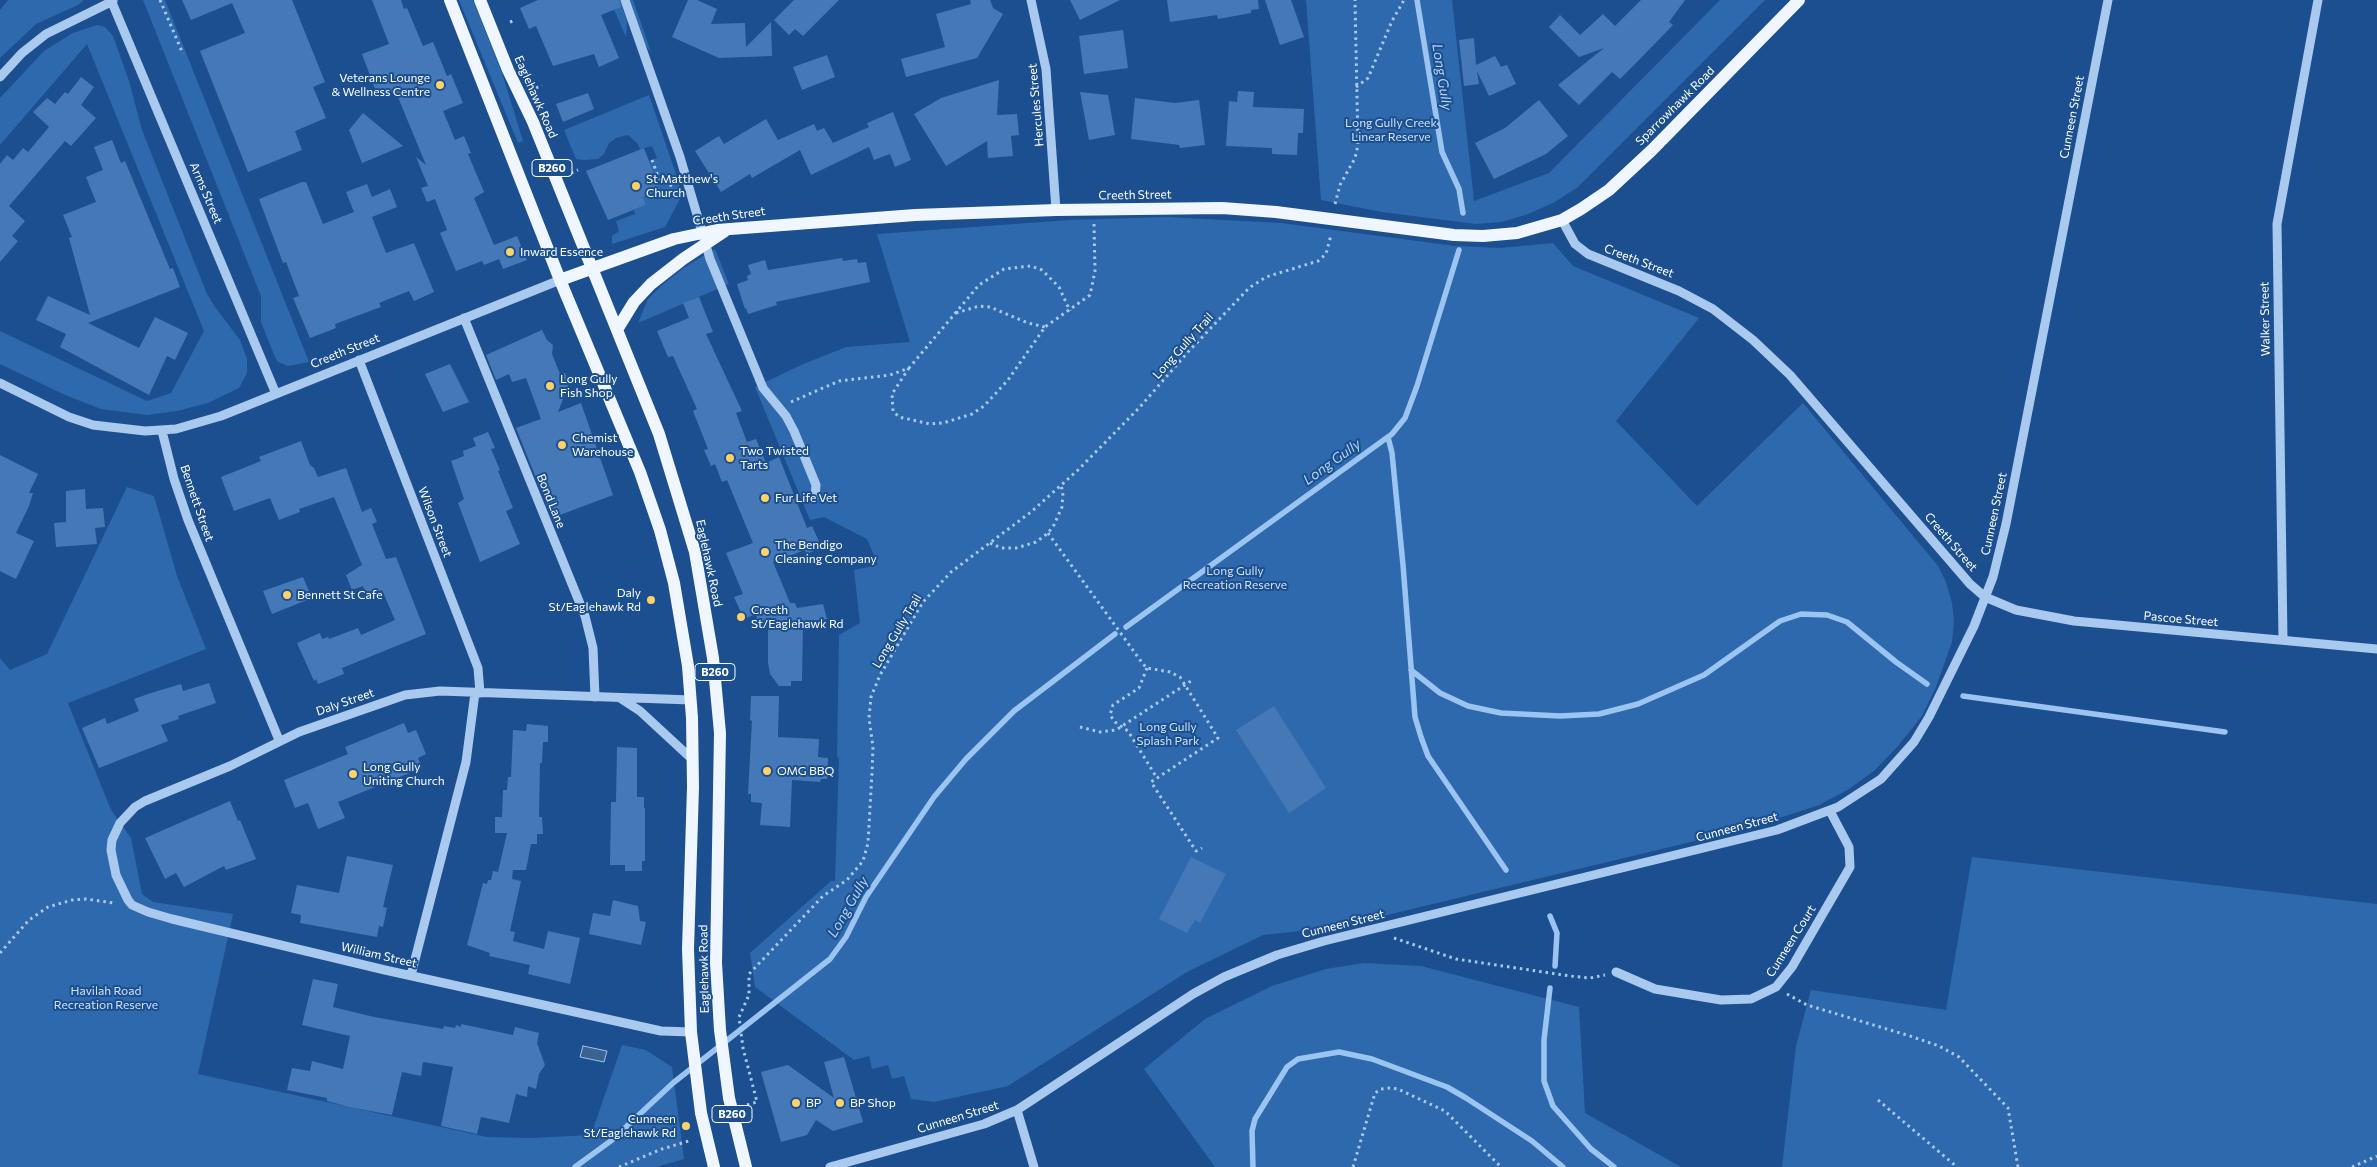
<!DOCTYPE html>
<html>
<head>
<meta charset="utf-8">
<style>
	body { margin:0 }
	canvas { display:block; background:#1b4f8f }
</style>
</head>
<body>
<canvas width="2377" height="1167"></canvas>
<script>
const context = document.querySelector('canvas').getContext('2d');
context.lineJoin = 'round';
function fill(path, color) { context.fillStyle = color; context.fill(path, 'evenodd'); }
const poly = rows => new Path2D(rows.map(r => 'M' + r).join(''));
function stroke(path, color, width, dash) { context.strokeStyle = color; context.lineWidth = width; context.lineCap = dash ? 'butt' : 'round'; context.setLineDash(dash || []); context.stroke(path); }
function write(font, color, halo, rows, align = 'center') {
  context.font = font + ' Commissioner,sans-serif'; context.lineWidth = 4; context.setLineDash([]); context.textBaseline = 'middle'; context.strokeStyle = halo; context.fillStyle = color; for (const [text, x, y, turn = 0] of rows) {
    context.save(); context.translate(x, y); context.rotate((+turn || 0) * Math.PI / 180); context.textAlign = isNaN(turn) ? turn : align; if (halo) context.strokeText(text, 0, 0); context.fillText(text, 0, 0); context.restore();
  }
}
fill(poly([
	[8,0,84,0,78,5,36,24,0,58,0,10],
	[143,0,165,0,309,362,288,366,278,362,275,357,261,322,261,296],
	[459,0,473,0,502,73,523,141,518,143],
	[610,0,620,0,627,21,626,37],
	[630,0,633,0,651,52,645,45],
	[1306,0,1452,0,1474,201,1549,173,1720,0,1765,0,1578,187,1553,203,1528,214,1502,222,1476,224,1382,212,1321,200],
	[97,25,105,27,113,36,129,81,142,130,207,294,215,307,240,340,247,359,247,373,239,388,208,403,177,411,147,415,101,409,65,395,0,364,0,331,147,401,171,393,204,331,87,44,0,145,0,98,44,51,73,33],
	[649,95,679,183,681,197,665,227,612,244,612,236,619,231,616,221,635,214,634,210,646,205,643,197,660,191,649,161,657,158,652,146,640,149,638,144,628,135,616,138,609,143,604,154,598,159,583,160,576,159,564,130],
	[1166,217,1281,223,1455,246,1501,248,1553,243,1573,266,1699,318,1616,421,1697,506,1803,403,1938,566,1946,582,1952,603,1954,621,1952,642,1936,687,1922,716,1898,746,1875,770,1849,789,1819,805,1749,828,1337,927,1263,935,1187,972,1008,1086,934,1102,911,1099,904,1076,892,1079,888,1065,872,1069,869,1056,854,1060,755,987,750,953,831,881,835,881,839,758,837,757,839,635,860,623,854,570,878,565,867,539,824,517,810,520,755,387,801,365,846,347,910,342,877,234,1070,220],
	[715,249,729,284,638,323,648,299,661,286,685,267],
	[127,487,154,496,177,576,206,649,68,703,111,810,131,838,142,894,153,902,233,914,198,1074,487,1137,532,1138,591,1135,622,1045,646,1050,672,1067,684,1159,656,1167,0,1167,0,658,10,670,47,654],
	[1972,857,2377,904,2377,1167,1782,1167,1796,1046,1811,990,1946,1010],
	[1364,963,1421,966,1579,1007,1585,1113,1681,1167,1215,1167,1144,1069,1205,1019,1272,986,1326,969]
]), '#2e69ad');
const water = poly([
	[583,1046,607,1051,604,1062,580,1057,583,1046]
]);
fill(water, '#3c6290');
stroke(water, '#9cc4f0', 1);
stroke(poly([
	[1417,0,1442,152,1459,189,1463,213],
	[1388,437,1392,453,1403,565,1415,717,1421,737,1428,756,1506,870],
	[1126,627,1392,434,1405,418,1417,386,1459,250],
	[1411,670,1440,693,1468,706,1501,713,1560,716,1599,714,1638,704,1704,675,1780,621,1801,614,1827,615,1847,622,1896,662,1927,684],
	[1963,696,2225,732],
	[1550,916,1557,933,1555,966],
	[1550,988,1544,1040,1544,1081,1553,1106,1591,1149,1614,1167],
	[575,1167,612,1140,673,1083,830,959,846,937,866,897,934,797,966,759,1014,711,1115,634],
	[1253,1167,1252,1131,1255,1119,1287,1067,1298,1059,1339,1052,1372,1059,1447,1087,1466,1098,1532,1141,1563,1167]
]), '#9cc4f0', 5.5);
fill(poly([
	[182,0,292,0,325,82,313,87,326,118,295,131,302,150,248,172,200,51,245,33,232,3,191,20],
	[372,0,401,0,404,9,407,8,423,46,433,42,447,76,451,74,463,103,443,111,455,140,464,136,471,153,468,154,484,192,474,198,494,245,517,236,527,260,503,269,499,259,484,265,482,261,456,271,440,233,447,230,435,199,427,202,421,188,428,186,416,157,426,165,395,90,378,97,362,54,389,44],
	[538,0,619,0,621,7,601,15,619,58,599,67,594,54,553,66,536,26,529,29,520,8],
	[688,0,697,0,717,9,711,24,745,23,746,47,771,22,772,56,719,58,672,37],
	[794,0,839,0,803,36,795,29,789,35,774,20],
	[970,0,990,0,993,8,1003,14,977,58,906,77,901,59,945,47,936,14,971,4],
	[1070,0,1120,0,1080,20],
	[1167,0,1258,0,1259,9,1251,10,1251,13,1218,19,1217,15,1170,22],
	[1265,0,1291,0,1304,37,1280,45],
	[1641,0,1685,0,1669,22,1673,25,1638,61,1620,79,1612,72,1579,105,1558,85,1604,48,1579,57,1549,27,1560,15,1580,35,1603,14,1615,26],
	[1123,30,1128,68,1084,74,1079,36],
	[1474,38,1476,65,1495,56,1501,67,1507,65,1516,84,1489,96,1477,71,1479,84,1464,86,1459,40],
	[827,55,835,77,802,90,793,67],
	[81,77,94,87,81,105,96,118,71,146,65,141,9,206,25,221,12,236,18,241,0,262,0,164,7,155,13,160,23,148,28,152,49,127,33,112,47,98,55,104,65,92,68,94],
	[999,80,997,115,1017,114,1019,135,1011,136,1013,156,988,158,987,141,946,166,914,114,941,98],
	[1238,91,1254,92,1253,107,1304,109,1303,133,1298,133,1297,155,1272,154,1272,148,1226,146,1229,101,1237,102],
	[1080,92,1108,95,1115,135,1089,140],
	[588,93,594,109,563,122,556,104],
	[1135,98,1175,103,1199,100,1205,145,1180,148,1179,145,1131,139],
	[1539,100,1568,136,1546,154,1494,179,1475,143,1505,128],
	[893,112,911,160,895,167,890,154,874,160,869,147,811,175,800,150,752,178,750,174,721,192,695,151,719,136,724,144,766,119,778,140,814,124,817,131,824,128,833,143,869,127,867,123],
	[363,113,403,146,362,163,349,130],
	[112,140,121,163,125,161,170,269,173,268,180,287,88,323,139,348,155,317,188,333,175,360,167,356,149,395,60,347,66,334,36,320,48,296,90,315,69,238,72,237,63,215,96,202,86,177,103,170,94,147],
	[644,148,660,191,643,197,646,205,608,220,586,171],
	[302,182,306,182,323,224,354,212,346,192,367,184,372,197,390,189,397,207,372,217,386,253,414,243,434,292,414,301,409,291,379,303,381,307,335,324,336,328,310,338,293,298,299,296,286,262,283,263,259,199],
	[842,258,843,261,857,259,858,263,866,262,870,282,776,302,777,305,748,314,746,308,745,309,737,284,748,280,747,276,751,274,748,265,765,260,768,270],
	[699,297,713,332,706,334,742,411,736,413,747,442,756,439,766,463,779,457,807,528,812,526,822,548,806,554,805,550,773,562,790,603,795,603,797,608,823,604,827,619,803,622,802,681,791,681,791,686,779,686,770,674,768,663,768,626,759,628,756,614,744,619,734,597,743,594,726,553,753,543,727,480,722,482,715,464,711,466,704,450,708,449,693,411,697,409,673,356,668,357,657,331,689,318,683,303],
	[542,330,547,340,553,345,552,354,560,374,565,373,569,384,558,412,581,403,613,495,552,518,516,428,541,419,526,378,512,382,509,374,496,380,486,355],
	[450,364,469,402,443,412,425,374],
	[488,432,495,448,491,449,500,470,498,471,513,508,506,511,520,544,480,562,458,503,464,499,451,461,464,456,463,451,476,446,473,438],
	[301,441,310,465,314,468,318,477,346,468,362,512,371,508,377,522,372,524,386,559,396,557,426,634,342,668,344,674,318,684,316,679,314,681,297,643,320,633,322,639,328,637,329,639,358,628,361,635,395,620,382,590,367,596,363,586,352,590,346,575,362,565,334,497,299,509,300,512,279,520,270,498,234,511,221,477,261,461,259,457],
	[0,455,38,474,29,493,33,493,29,506,16,533,34,541,16,579,0,571],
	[85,489,86,509,103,508,105,527,95,528,97,544,56,547,54,523,66,522,66,491],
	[303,577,312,598,272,614,263,591],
	[209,683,216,703,178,716,179,719,161,725,168,741,99,768,82,728,105,718,107,724,139,711,134,699,148,694,181,684,183,691],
	[751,696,779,696,778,737,819,739,818,757,828,758,827,779,821,779,820,782,792,780,790,827,760,825,762,803,751,802,751,794,748,794,752,721,750,720],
	[1274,706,1326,788,1289,813,1236,730],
	[404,723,408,733,416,730,426,754,418,758,422,768,338,802,345,818,318,829,308,803,295,808,284,780,348,754,345,747],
	[527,724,548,726,548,742,543,742,542,763,540,763,539,817,542,817,543,834,537,834,537,844,531,844,526,870,513,870,512,879,521,881,510,931,515,932,513,941,544,949,548,931,580,938,570,984,528,974,530,965,489,956,490,953,467,945,483,883,487,884,488,880,491,880,493,871,498,872,507,833,495,833,495,817,502,817,503,790,507,790,508,777,511,777,513,730,526,731],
	[617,747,637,748,637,797,644,797,644,808,645,808,645,861,642,861,642,871,625,871,625,865,610,865,611,802,616,802],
	[230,801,238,821,240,820,256,859,226,870,224,866,184,887,176,873,165,879,145,838],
	[347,856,393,865,383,907,387,908,383,927,379,926,377,937,300,923,301,915,291,913,297,885,339,893],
	[1191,857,1226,874,1200,923,1195,920,1187,933,1159,919],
	[613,900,638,906,640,921,646,922,641,945,589,934,593,913,610,916],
	[313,979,338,984,333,1007,374,1017,443,1029,444,1026,455,1028,456,1025,461,1027,461,1024,513,1035,515,1027,539,1033,537,1043,545,1065,539,1074,536,1089,528,1086,527,1097,516,1094,509,1123,481,1117,477,1134,441,1126,453,1067,423,1062,421,1076,402,1072,392,1115,349,1107,327,1101,327,1098,287,1090,292,1068,310,1071,312,1061,343,1069,350,1036,302,1025],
	[844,1057,863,1122,833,1131,816,1120,807,1135,781,1142,761,1072,788,1065,834,1098,824,1062]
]), '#4478b7');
stroke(poly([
	[160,0,183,54],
	[510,22,516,20],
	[1356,87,1368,78,1392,21,1404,0],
	[536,88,542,85],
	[652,160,659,179,674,187],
	[571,173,578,170],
	[1335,204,1340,185,1355,158,1358,145,1355,0],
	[956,313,979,306,990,307,1028,323,1045,327],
	[909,368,892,394,893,411,899,417,930,424,943,423,972,414,984,406,1008,380,1045,327,1090,295,1095,271,1094,224],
	[791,402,839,381,890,375,909,368,979,285,1004,269,1031,266,1042,270,1059,287,1070,311],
	[1048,533,1143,664,1147,668,1170,672,1180,677,1218,738,1151,782,1196,851,1202,848],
	[990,543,1001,548,1016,548,1036,542,1048,533,1054,525,1062,507,1063,492,1061,486],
	[1147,668,1139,688,1113,705,1110,715,1115,722,1128,731,1157,778],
	[1080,727,1100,732,1116,730,1191,681],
	[1394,938,1456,959,1570,976,1590,978,1605,975],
	[0,953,29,920,48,907,72,900,86,899,114,903],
	[1787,994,1807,1005,1910,1036,1939,1046,1959,1057,2008,1108,2018,1167],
	[1878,1100,1957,1167],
	[747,1105,757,1102,743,1048,739,1017,749,995,749,974,823,896,847,880,863,861,868,843,872,773,873,747,869,718,871,697,880,675,923,602,951,572,1031,512,1078,470,1139,408,1188,352,1249,288,1266,277,1318,261,1326,254,1331,235],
	[619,1167,662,1149,692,1140],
	[1353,1167,1375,1093,1381,1089,1390,1088,1398,1089,1445,1111,1501,1167],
	[2352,1167,2377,1156]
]), '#a9c9ee', 3, [2.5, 4]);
stroke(poly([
	[111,0,276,394],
	[625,0,680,157,710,259,763,388,786,416,794,431,816,485,815,496],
	[1031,0,1046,69,1056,210],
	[0,77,22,53,46,34,113,1],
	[1562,220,1575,244,1588,254,1679,291,1713,309,1753,340,1790,375,1970,584,1985,597,2016,610,2074,621,2377,649],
	[464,318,585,616,593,648,595,697],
	[359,360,478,668,480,693],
	[0,383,69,417,93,425,145,431,176,429,221,416,560,280],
	[162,431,174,479,188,520,279,740],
	[2283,640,2277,224,2318,0],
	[620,698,640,711,693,760],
	[1616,972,1655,989,1721,1000,1751,999,1776,987,1792,967,1850,867,1849,847,1830,811],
	[411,975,466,762,475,693],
	[691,1032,661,1031,385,970,172,919,148,912,132,905,128,900,116,875,111,850,112,840,120,823,135,807,145,801,230,766,299,732,405,695,440,691,691,700],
	[1017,1110,1034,1167],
	[830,1167,984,1124,1017,1110,1193,994,1224,977,1277,955,1324,941,1777,830,1838,807,1881,779,1914,742,1929,717,1974,626,1993,577,2006,524,2108,0]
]), '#a9c9ee', 9);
stroke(poly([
	[450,0,560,280,640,472,660,530,674,583,688,666,692,718,693,787,688,949,691,1032,701,1113,714,1167],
	[480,0,508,70,533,122,659,434,695,552,713,658,720,733,716,963,720,1030,729,1098,746,1167],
	[560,280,674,239,717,230,915,215,1056,210,1222,208,1276,212,1454,235,1483,236,1517,233,1562,220,1581,209,1609,190,1652,150,1799,0],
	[618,328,634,302,651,284,683,259,725,231]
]), '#f0f6ff', 12);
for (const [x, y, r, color] of [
	[440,85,5,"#ffd166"],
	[636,186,5,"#ffd166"],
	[510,252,5,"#ffd166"],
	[550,386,5,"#ffd166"],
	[562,445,5,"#ffd166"],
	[730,458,5,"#ffd166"],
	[765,498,5,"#ffd166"],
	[765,552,5,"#ffd166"],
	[287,595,5,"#ffd166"],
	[651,600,5,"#ffd166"],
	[741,617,5,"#ffd166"],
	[767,771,5,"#ffd166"],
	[353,774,5,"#ffd166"],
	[796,1103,5,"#ffd166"],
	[840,1103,5,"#ffd166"],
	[686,1126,5,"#ffd166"]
]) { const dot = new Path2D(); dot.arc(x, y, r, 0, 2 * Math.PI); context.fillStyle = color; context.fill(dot); stroke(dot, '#1b4f8f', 2); }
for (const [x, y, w] of [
	[552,168,40],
	[715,672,40],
	[732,1114,40]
]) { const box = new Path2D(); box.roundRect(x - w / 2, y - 8.5, w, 17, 4); context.fillStyle = '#1b4f8f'; context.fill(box); stroke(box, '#fff', 1); }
write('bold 11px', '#fff', null, [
	["B260",552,168],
	["B260",715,672],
	["B260",732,1114]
]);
write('12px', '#fff', '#1b4f8f', [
	["Veterans Lounge",430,78,"right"],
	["& Wellness Centre",430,92,"right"],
	["St Matthew's",646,179],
	["Church",646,193],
	["Inward Essence",520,252],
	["Long Gully",560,379],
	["Fish Shop",560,393],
	["Chemist",572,438],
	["Warehouse",572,452],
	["Two Twisted",740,451],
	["Tarts",740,465],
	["Fur Life Vet",775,498],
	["The Bendigo",775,545],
	["Cleaning Company",775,559],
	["Daly",641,593,"right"],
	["St/Eaglehawk Rd",641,607,"right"],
	["Bennett St Cafe",297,595],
	["Creeth",751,610],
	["St/Eaglehawk Rd",751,624],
	["Long Gully",363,767],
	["Uniting Church",363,781],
	["OMG BBQ",777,771],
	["BP",806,1103],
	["BP Shop",850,1103],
	["Cunneen",676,1119,"right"],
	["St/Eaglehawk Rd",676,1133,"right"]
], 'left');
write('12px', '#fff', '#1b4f8f', [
	["Eaglehawk Road",536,97,66],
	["Hercules Street",1036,105,-95],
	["Sparrowhawk Road",1675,106,-45],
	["Cunneen Street",2072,117,-79],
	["Arms Street",206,193,67],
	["Creeth Street",1135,195,-1],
	["Creeth Street",729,216,-8],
	["Creeth Street",1639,261,21],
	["Walker Street",2265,319,-91],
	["Long Gully Trail",1183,346,-48],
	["Creeth Street",345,351,-22],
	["Bond Lane",551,501,68],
	["Bennett Street",197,503,71],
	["Cunneen Street",1994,514,-78],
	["Wilson Street",435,522,69],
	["Creeth Street",1951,542,49],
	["Eaglehawk Road",709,563,78],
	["Pascoe Street",2181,619,5],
	["Long Gully Trail",897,631,-59],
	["Daly Street",345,702,-19],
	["Cunneen Street",1737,827,-15],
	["Cunneen Street",1343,924,-14],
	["Cunneen Court",1791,941,-58],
	["William Street",379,955,13],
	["Eaglehawk Road",704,969,-91],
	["Cunneen Street",958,1117,-17]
]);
write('12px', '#cfe3fa', '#1b4f8f', [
	["Long Gully Creek",1391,123],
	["Linear Reserve",1391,137],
	["Long Gully",1235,571],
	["Recreation Reserve",1235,585],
	["Long Gully",1168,727],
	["Splash Park",1168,741],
	["Havilah Road",106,991],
	["Recreation Reserve",106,1005]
]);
write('italic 14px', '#b5d3f5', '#1b4f8f', [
	["Long Gully",1442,77,81],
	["Long Gully",1332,462,-36],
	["Long Gully",848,907,-60]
]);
</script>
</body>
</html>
